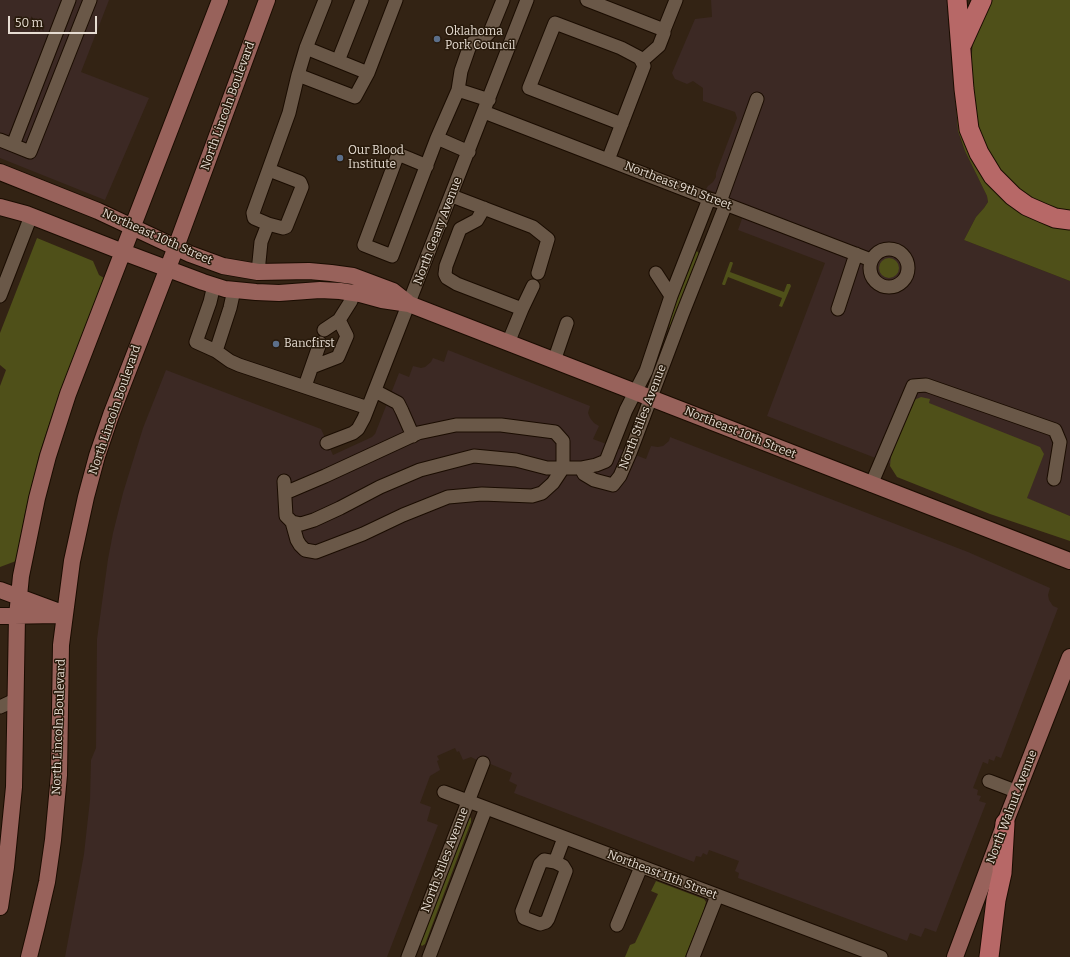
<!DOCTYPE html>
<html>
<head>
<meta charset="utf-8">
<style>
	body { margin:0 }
	#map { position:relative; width:1070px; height:957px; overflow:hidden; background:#332314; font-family:Bitter,serif }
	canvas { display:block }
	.scale { position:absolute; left:8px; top:16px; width:89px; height:18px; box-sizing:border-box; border:2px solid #e6dcd2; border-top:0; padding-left:5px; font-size:12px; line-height:14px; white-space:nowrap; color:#e6dcd2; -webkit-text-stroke:3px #281a0b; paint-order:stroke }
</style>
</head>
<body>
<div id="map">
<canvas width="1070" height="957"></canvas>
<div class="scale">50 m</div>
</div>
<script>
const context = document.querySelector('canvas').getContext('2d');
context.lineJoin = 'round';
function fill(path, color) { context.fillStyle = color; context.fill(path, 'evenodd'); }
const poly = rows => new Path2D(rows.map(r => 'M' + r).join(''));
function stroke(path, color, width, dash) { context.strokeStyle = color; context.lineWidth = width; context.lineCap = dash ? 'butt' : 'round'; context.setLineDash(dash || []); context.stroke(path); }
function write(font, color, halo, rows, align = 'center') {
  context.font = font + ' Bitter,serif'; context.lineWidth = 3; context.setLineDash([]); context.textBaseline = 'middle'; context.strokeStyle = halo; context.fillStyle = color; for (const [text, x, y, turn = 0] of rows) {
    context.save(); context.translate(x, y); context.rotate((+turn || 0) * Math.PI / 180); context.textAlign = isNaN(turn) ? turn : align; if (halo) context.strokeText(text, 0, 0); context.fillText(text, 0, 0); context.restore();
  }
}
fill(poly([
	[0,0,109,0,81,72,149,98,105,200,0,158],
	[711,0,947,0,951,57,960,139,965,151,987,196,988,202,984,208,976,217,964,240,1070,281,1070,516,899,447,891,464,767,416,825,263,738,230,744,213,738,209,737,201,706,189,708,186,713,182,716,177,716,173,737,118,735,112,703,101,703,88,693,81,687,84,675,79,672,73,695,19,712,17],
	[448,350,590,406,588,413,590,418,594,423,599,426,593,439,646,459,651,446,658,447,663,446,669,441,670,437,968,552,1050,588,1048,595,1049,600,1053,606,1058,608,1001,758,996,756,994,761,989,759,988,764,983,762,973,788,978,790,977,795,981,796,979,801,986,803,936,932,925,928,921,937,910,933,907,941,738,878,739,873,735,871,739,861,709,850,707,855,703,853,701,857,696,856,694,862,514,793,517,785,509,781,512,773,488,763,483,763,471,757,463,760,459,751,457,752,455,748,437,756,439,760,437,761,440,770,430,776,420,803,431,807,427,821,438,825,387,957,65,957,84,854,90,800,91,760,96,748,97,639,108,559,113,533,123,493,143,428,166,370,321,429,333,455,372,437,375,434,399,373,409,377,413,366,421,368,425,367,431,362,433,358,444,362]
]), '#3c2924');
fill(poly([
	[947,0,951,0,971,154,1070,227,1070,281,964,240,976,217,984,208,988,202,987,196,965,151,958,131],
	[988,0,1070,0,1070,213,1039,204,1003,177,978,131,971,65,972,52,973,40],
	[37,238,93,261,99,275,104,278,58,397,39,455,25,513,16,561,0,567,0,386,6,370,0,365,0,333],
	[696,251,698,252,699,254,668,333,675,299,694,252],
	'879 268a10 10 0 1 1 20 0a10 10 0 1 1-20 0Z',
	[730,262,732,262,733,263,730,272,784,292,787,284,790,284,791,286,782,307,779,306,782,298,728,277,725,285,723,285,722,284],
	[921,397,930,399,929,403,1040,447,1044,454,1027,498,1070,516,1070,541,990,514,897,477,890,466,891,456,912,403,914,400],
	[469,817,471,818,471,822,425,944,422,946,420,944,468,818],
	[656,881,704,899,706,902,703,913,685,957,625,957,630,945,635,943,658,894,651,891]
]), '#4f5019');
const minor = poly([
	[587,0,664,30,664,33,659,46,642,61],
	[664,30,676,0],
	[306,48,325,0],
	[338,61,362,0],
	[298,75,355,97,368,73],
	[458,90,461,71,469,48,473,42,487,35,490,32,503,0],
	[484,112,709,199,720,202,871,260],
	[0,140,30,152,90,0],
	[13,145,69,0],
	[469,152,437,138,458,90,489,100],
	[608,160,644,66,640,58,621,48,555,23,529,88,622,124],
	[427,166,398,154,364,245,392,256,437,138],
	[452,196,533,227,548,239,538,273],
	[720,202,757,99],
	[484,208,477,220,460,229,446,266,445,274,447,278,457,284,522,309],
	[268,224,283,228,286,227,302,187,300,182,269,170],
	'870 268a19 19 0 1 1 38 0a19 19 0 1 1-38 0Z',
	[258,272,261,242,268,224,254,218,253,213,289,113,298,75,306,48,368,73,396,0],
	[656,273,671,296],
	[214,285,210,302,196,342,216,351,230,361,239,365,368,408],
	[0,296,31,216],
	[838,309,856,254],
	[324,330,339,320,351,301,352,293],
	[508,343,522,309,533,286],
	[216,351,230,308,234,290],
	[554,361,567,323],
	[312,367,338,357,347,336,339,320],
	[305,386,320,343],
	[375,391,398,403,402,411,413,436],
	[327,443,353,433,358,429,364,418,527,0],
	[581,468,584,474,594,480,613,485,620,476,630,453,682,315,726,204],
	[284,481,286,516,292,522,301,524,314,520,340,508,380,487,420,470,474,456,516,460,547,468,581,468,596,465,606,461,626,410,646,371,671,296,709,199],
	[871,485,913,386,926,385,1055,430,1060,442,1054,479],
	[285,493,325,476,418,433,456,425,501,425,555,432,563,441,563,468,553,483,542,493,532,496,482,494,448,497,403,515,363,534,316,552,305,550,300,545,297,540,292,522],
	[0,707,15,700],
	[989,781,1018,792],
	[444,792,881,957],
	[555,862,544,860,540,864,522,911,524,918,540,924,546,922,548,919,566,871,563,866,555,862,564,838],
	[617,925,641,867],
	[408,957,483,763],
	[429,957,486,808],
	[693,957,717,896]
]);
const major = poly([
	[0,172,98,211,190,254,223,266,258,272,309,271,331,273,353,276,393,291,407,302],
	[0,207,26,214,123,252,203,282,225,289,256,292,279,293,320,290,340,291,360,294,382,300,409,304,1070,561],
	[0,590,65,614],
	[0,616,57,615],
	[0,907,6,867,14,787,17,616,21,576,37,498,48,456,68,394,220,0],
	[29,957,37,925,47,882,53,840,59,775,61,645,72,561,86,497,97,456,111,415,176,247,267,0],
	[955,957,1005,823,1070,657]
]);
const highway = poly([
	[957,0,964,89,969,129,979,153,993,176,1013,196,1027,206,1043,213,1055,218,1070,220],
	[962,44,982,0],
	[989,957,996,900,1002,873,1005,823]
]);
stroke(minor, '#1a0c01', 15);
stroke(major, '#1a0c01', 18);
stroke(highway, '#1a0c01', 21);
stroke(minor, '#6a5848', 13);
stroke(major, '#98625b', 16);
stroke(highway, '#b76867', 19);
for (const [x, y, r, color] of [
	[437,39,4,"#5c6f8a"],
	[340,158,4,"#5c6f8a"],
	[276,344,4,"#5c6f8a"]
]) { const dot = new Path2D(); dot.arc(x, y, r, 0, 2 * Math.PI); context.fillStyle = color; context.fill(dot); stroke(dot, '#281a0b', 1.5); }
write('12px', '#e6dcd2', '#281a0b', [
	["Oklahoma",445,32],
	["Pork Council",445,46],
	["Our Blood",348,151],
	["Institute",348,165],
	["Bancfirst",284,344]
], 'left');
write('12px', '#e6dcd2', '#281a0b', [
	["North Lincoln Boulevard",228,106,-70],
	["Northeast 9th Street",678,186,21],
	["North Geary Avenue",438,231,-69],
	["Northeast 10th Street",157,237,24],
	["North Lincoln Boulevard",115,410,-71],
	["North Stiles Avenue",643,417,-69],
	["Northeast 10th Street",740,433,22],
	["North Lincoln Boulevard",59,727,-88],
	["North Walnut Avenue",1012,807,-69],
	["North Stiles Avenue",445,860,-69],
	["Northeast 11th Street",662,875,21]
]);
</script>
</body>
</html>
